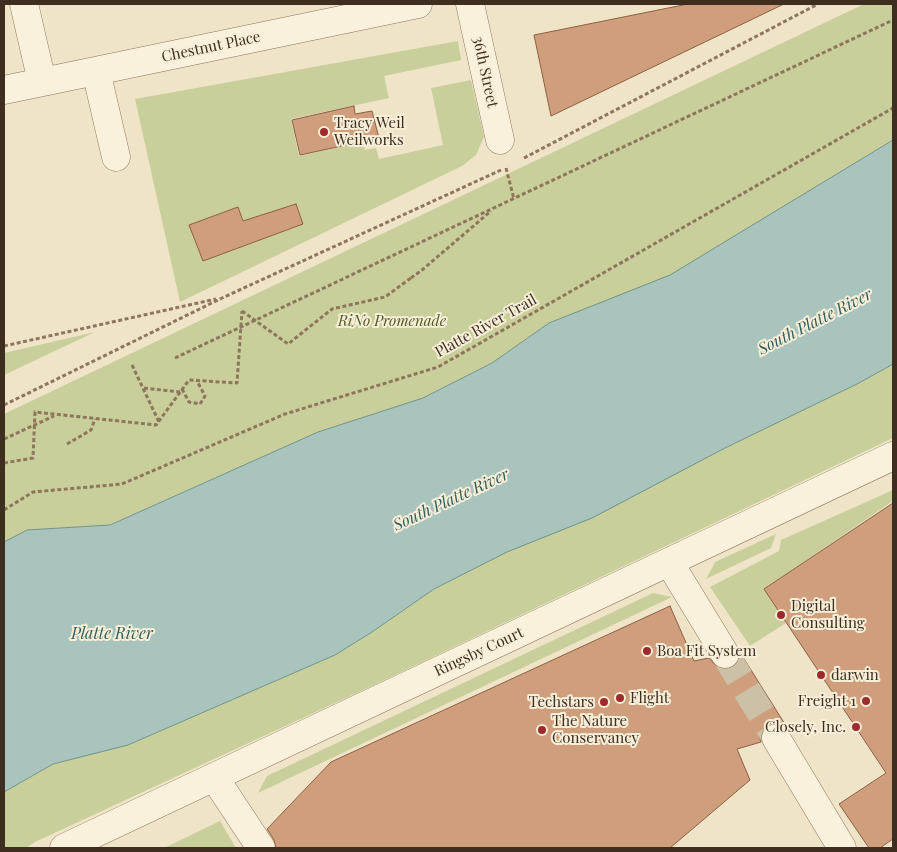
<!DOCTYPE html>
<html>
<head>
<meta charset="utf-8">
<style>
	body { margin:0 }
	#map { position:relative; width:897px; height:852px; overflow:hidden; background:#f0e4c8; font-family:"Playfair Display",serif }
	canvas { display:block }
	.frame { position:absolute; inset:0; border:5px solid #3d2e20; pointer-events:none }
</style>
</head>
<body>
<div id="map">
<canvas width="897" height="852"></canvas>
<div class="frame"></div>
</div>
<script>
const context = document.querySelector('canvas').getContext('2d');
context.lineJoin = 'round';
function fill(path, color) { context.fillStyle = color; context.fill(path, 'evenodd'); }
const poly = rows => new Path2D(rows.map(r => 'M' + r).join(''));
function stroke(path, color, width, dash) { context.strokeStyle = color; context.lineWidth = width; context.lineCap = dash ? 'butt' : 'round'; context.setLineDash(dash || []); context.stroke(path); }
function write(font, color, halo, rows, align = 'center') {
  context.font = font + ' "Playfair Display",serif'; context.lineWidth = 4; context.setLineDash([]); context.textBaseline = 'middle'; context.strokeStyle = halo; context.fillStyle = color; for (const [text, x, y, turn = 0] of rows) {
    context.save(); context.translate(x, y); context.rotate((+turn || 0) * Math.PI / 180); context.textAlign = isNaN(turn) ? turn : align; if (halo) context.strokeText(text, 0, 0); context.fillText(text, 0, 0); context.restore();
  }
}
fill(poly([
	[864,4,893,4,893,140,670,276,549,323,492,363,423,398,318,432,109,525,27,530,4,542,4,414],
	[458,41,461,60,384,76,389,98,291,119,299,156,363,142,365,150,376,148,379,159,443,145,431,88,471,80,484,137,476,155,462,166,180,302,135,99],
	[95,332,4,375,4,353],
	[893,364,893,438,376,684,35,842,26,848,4,848,4,792,53,764,128,745,335,655,372,632,434,589,507,552,859,383],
	[893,490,893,501,764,589,786,623,750,646,710,587,779,551,781,540],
	[776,534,771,548,706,579,715,562],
	[653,593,672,597,258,793,267,776],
	[220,821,236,848,164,848]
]), '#c9cf9b');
const water = poly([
	[893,140,893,364,859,383,725,448,592,518,507,552,434,589,372,632,335,655,128,745,53,764,4,792,4,542,27,530,110,525,318,432,423,398,492,363,549,323,670,275,893,140]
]);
fill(water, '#a9c4bc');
stroke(water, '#6f938a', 1);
const building = poly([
	[688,4,784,4,551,116,534,35,688,4],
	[354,106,355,114,372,111,379,138,300,155,292,120,354,106],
	[296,204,303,224,203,261,189,225,238,207,243,221,296,204],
	[893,503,893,839,880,848,869,848,839,804,886,773,764,589,893,503],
	[670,606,694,661,709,658,717,667,726,670,734,667,738,662,741,654,788,729,783,724,776,722,768,724,762,731,760,738,761,742,737,749,750,780,670,848,276,848,274,840,267,829,331,762,670,606]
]);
fill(building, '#cf9f7d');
stroke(building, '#8d5f41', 1);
stroke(poly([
	[725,654,776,738]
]), '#ccc0a6', 28, [28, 14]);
const minor = poly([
	[24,4,42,82],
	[470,4,500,140],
	[96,71,116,157],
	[4,90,418,4],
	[669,562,725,654],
	[776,738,842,848],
	[214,777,261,848],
	[64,848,893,456]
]);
stroke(minor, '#8d765c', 29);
stroke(poly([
	[524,158,818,4],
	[506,168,514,199],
	[411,278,422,270,491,211],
	[4,346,216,299],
	[175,358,893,20],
	[132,365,159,422],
	[144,388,180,392],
	[182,389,189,402,200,404,205,396,197,381],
	[4,405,222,298,501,170],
	[4,439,54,416],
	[67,444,91,430,95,419],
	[4,510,33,492,122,484,285,414,438,367,893,108]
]), '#8d765c', 3, [4, 2.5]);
stroke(minor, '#faf1dc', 28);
stroke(poly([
	[242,311,288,344,332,309,385,297,411,278],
	[4,463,33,458,35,412,156,425,189,380,237,383,242,311]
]), '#8d765c', 3, [4, 2.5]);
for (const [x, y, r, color] of [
	[324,132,5,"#9e2a2b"],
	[781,615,5,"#9e2a2b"],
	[647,651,5,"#9e2a2b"],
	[821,675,5,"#9e2a2b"],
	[620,698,5,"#9e2a2b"],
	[866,701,5,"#9e2a2b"],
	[604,702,5,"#9e2a2b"],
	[856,727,5,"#9e2a2b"],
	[542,730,5,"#9e2a2b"]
]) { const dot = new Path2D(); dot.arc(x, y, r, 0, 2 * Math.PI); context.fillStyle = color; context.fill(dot); stroke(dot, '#f7eed8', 2); }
write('15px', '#3d2e20', '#f7eed8', [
	["Chestnut Place",211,47,-12],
	["36th Street",485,72,78],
	["Platte River Trail",486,326,-29],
	["Ringsby Court",479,652,-25]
]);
write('15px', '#3d2e20', '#f7eed8', [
	["Tracy Weil",334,123],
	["Weilworks",334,140],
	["Digital",791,606],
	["Consulting",791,623],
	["Boa Fit System",657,651],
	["darwin",831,675],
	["Flight",630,698],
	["Freight 1",856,701,"right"],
	["Techstars",594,702,"right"],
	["The Nature",552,721],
	["Conservancy",552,738],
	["Closely, Inc.",846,727,"right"]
], 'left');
write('italic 15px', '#4d5a26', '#f7eed8', [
	["RiNo Promenade",392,321]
]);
write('italic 16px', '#2f5d5a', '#f7eed8', [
	["South Platte River",815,322,-27],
	["South Platte River",451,500,-25],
	["Platte River",112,634]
]);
</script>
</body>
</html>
